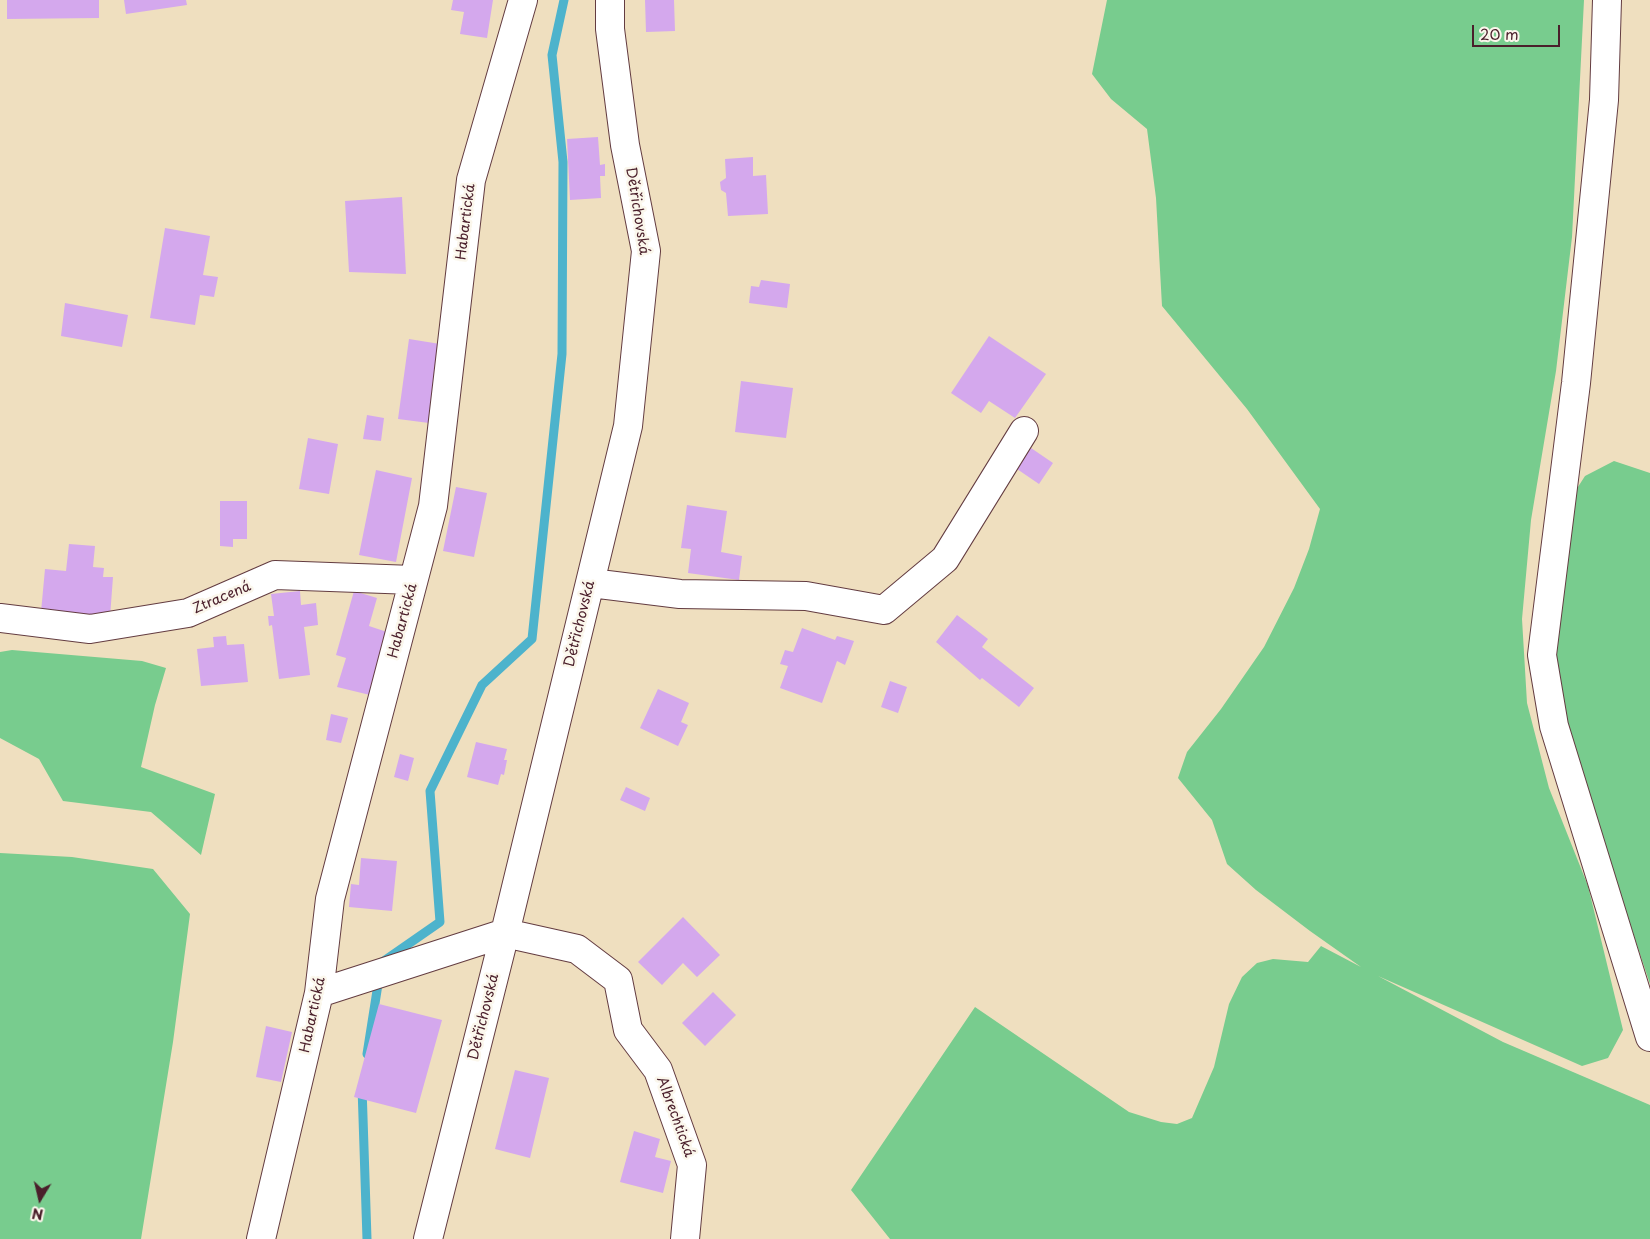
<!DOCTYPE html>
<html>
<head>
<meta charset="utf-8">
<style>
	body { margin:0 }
	#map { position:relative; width:1650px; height:1239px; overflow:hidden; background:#efdfbf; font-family:"Playpen Sans",sans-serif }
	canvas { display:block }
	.north { position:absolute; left:15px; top:1174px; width:50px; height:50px; -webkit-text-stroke:4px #fbf7ec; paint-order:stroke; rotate:189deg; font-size:14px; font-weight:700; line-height:20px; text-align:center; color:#4a1f2b }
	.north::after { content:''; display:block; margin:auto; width:18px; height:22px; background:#4a1f2b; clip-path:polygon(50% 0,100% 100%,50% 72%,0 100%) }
	.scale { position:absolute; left:1472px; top:25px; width:88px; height:22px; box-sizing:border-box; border:2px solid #4a1f2b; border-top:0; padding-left:6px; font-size:15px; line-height:18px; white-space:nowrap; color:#4a1f2b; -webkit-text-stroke:4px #fbf7ec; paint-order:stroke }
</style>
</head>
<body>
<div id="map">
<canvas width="1650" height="1239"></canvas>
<div class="north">N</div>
<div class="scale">20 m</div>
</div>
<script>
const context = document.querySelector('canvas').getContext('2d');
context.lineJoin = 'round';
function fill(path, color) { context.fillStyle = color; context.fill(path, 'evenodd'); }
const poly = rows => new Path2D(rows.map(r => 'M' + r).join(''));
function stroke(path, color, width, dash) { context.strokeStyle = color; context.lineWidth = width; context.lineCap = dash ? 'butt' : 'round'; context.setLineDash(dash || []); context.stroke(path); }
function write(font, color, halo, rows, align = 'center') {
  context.font = font + ' "Playpen Sans",sans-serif'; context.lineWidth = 5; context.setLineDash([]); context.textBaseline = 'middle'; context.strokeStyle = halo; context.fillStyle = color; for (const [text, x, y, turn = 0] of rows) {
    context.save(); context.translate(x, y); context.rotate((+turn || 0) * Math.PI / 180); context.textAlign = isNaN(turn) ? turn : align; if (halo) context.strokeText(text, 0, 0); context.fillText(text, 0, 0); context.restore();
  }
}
fill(poly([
	[1107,0,1584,0,1572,237,1556,371,1531,520,1522,619,1527,703,1549,788,1588,886,1623,1030,1608,1058,1582,1066,1378,976,1503,1042,1650,1105,1650,1239,890,1239,851,1190,975,1007,1129,1112,1161,1122,1177,1124,1192,1118,1214,1067,1229,1004,1242,977,1257,963,1273,959,1308,962,1321,946,1361,967,1310,931,1256,890,1227,864,1212,820,1178,778,1187,752,1221,709,1264,647,1294,588,1309,549,1320,509,1247,409,1162,306,1156,198,1147,129,1111,99,1092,74],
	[1614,461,1650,473,1650,984,1578,768,1552,665,1567,504,1585,476],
	[12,650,142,661,166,668,155,705,141,767,215,794,201,855,151,812,63,801,39,759,0,738,0,652],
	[0,853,72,857,153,869,190,914,173,1042,141,1239,0,1239]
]), '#78cc8e');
stroke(poly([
	[381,963,440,922,430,791,482,685,532,639,562,354,563,162,552,55,564,0],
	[367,1054,379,978],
	[362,1087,367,1239]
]), '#4db3cc', 9);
fill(poly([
	[7,0,99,0,99,18,7,19],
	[124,0,186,0,187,5,126,14],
	[453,0,493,0,487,38,460,34,464,12,451,10],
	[645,0,674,0,675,31,646,32],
	[598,137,600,165,605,164,605,176,600,176,601,198,570,200,567,139],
	[753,157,753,176,766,175,768,214,728,216,726,193,721,190,720,182,726,178,725,159],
	[402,197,406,274,349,272,345,201],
	[165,228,210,236,203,275,218,277,214,297,200,295,195,325,150,318],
	[761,280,790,284,787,308,749,303,751,286,759,287],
	[65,303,128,315,122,347,61,336],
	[989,336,1046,374,1015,418,989,401,981,413,951,393],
	[409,339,440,344,429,423,398,419],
	[741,381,793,388,786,438,735,432],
	[367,415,384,418,381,441,363,439],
	[308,438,338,444,329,494,299,489],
	[1031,448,1053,463,1039,484,1017,469],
	[376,470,412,478,396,562,359,555],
	[456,487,487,493,474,557,443,551],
	[220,501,247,501,247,539,233,539,233,547,220,546],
	[687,505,727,511,721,552,742,556,739,580,688,573,691,549,681,548],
	[69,544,95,546,93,567,104,568,103,577,113,577,110,617,41,612,45,569,66,571],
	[300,591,301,605,316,603,318,625,304,627,310,675,279,679,272,625,269,626,268,616,274,616,271,594],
	[354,591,377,598,369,626,387,632,370,695,337,687,346,658,336,655],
	[957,615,988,639,982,647,1034,688,1019,707,982,678,980,680,936,642],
	[802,628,835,640,837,636,854,641,845,665,837,661,822,703,780,688,788,666,780,664,785,650,793,652],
	[226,636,227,645,244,644,248,682,201,686,197,649,214,647,213,637],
	[890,681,907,687,898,713,881,707],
	[658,689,689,703,681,722,688,725,678,746,640,728],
	[331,714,348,718,341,743,326,740],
	[476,742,507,749,504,760,507,760,504,775,501,774,498,785,467,777],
	[400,754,414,758,408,781,394,777],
	[626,787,650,798,645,811,620,800],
	[361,858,397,861,392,911,349,907,351,884,359,885],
	[683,917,720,955,697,977,683,963,662,985,638,962],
	[713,992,736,1015,705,1046,682,1023],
	[379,1004,442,1020,416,1113,354,1097],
	[266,1026,292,1032,281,1082,256,1077],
	[515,1070,549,1078,530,1158,495,1149],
	[634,1131,660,1139,655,1157,671,1161,663,1193,620,1182]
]), '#d4a8ed');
const minor = poly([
	[1607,0,1604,100,1576,383,1542,655,1554,726,1650,1037],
	[591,583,680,594,806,596,884,610,945,559,1024,431],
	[0,618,90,629,188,613,275,575,413,580],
	[319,993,505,933,577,949,618,980,628,1030,658,1070,692,1165,685,1239],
	[261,1239,319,993,330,899,433,506,471,180,523,0],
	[428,1239,505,933,628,426,646,251,625,145,610,29,610,0]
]);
stroke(minor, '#633c41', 30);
stroke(minor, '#fff', 28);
write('14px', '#4a1f2b', '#fbf7ec', [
	["Dětřichovská",637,211,81],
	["Habartická",466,222,-83],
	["Ztracená",222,598,-23],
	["Habartická",403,621,-75],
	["Dětřichovská",580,624,-76],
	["Habartická",313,1015,-78],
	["Dětřichovská",484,1017,-76],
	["Albrechtická",675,1117,70]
]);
</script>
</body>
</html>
